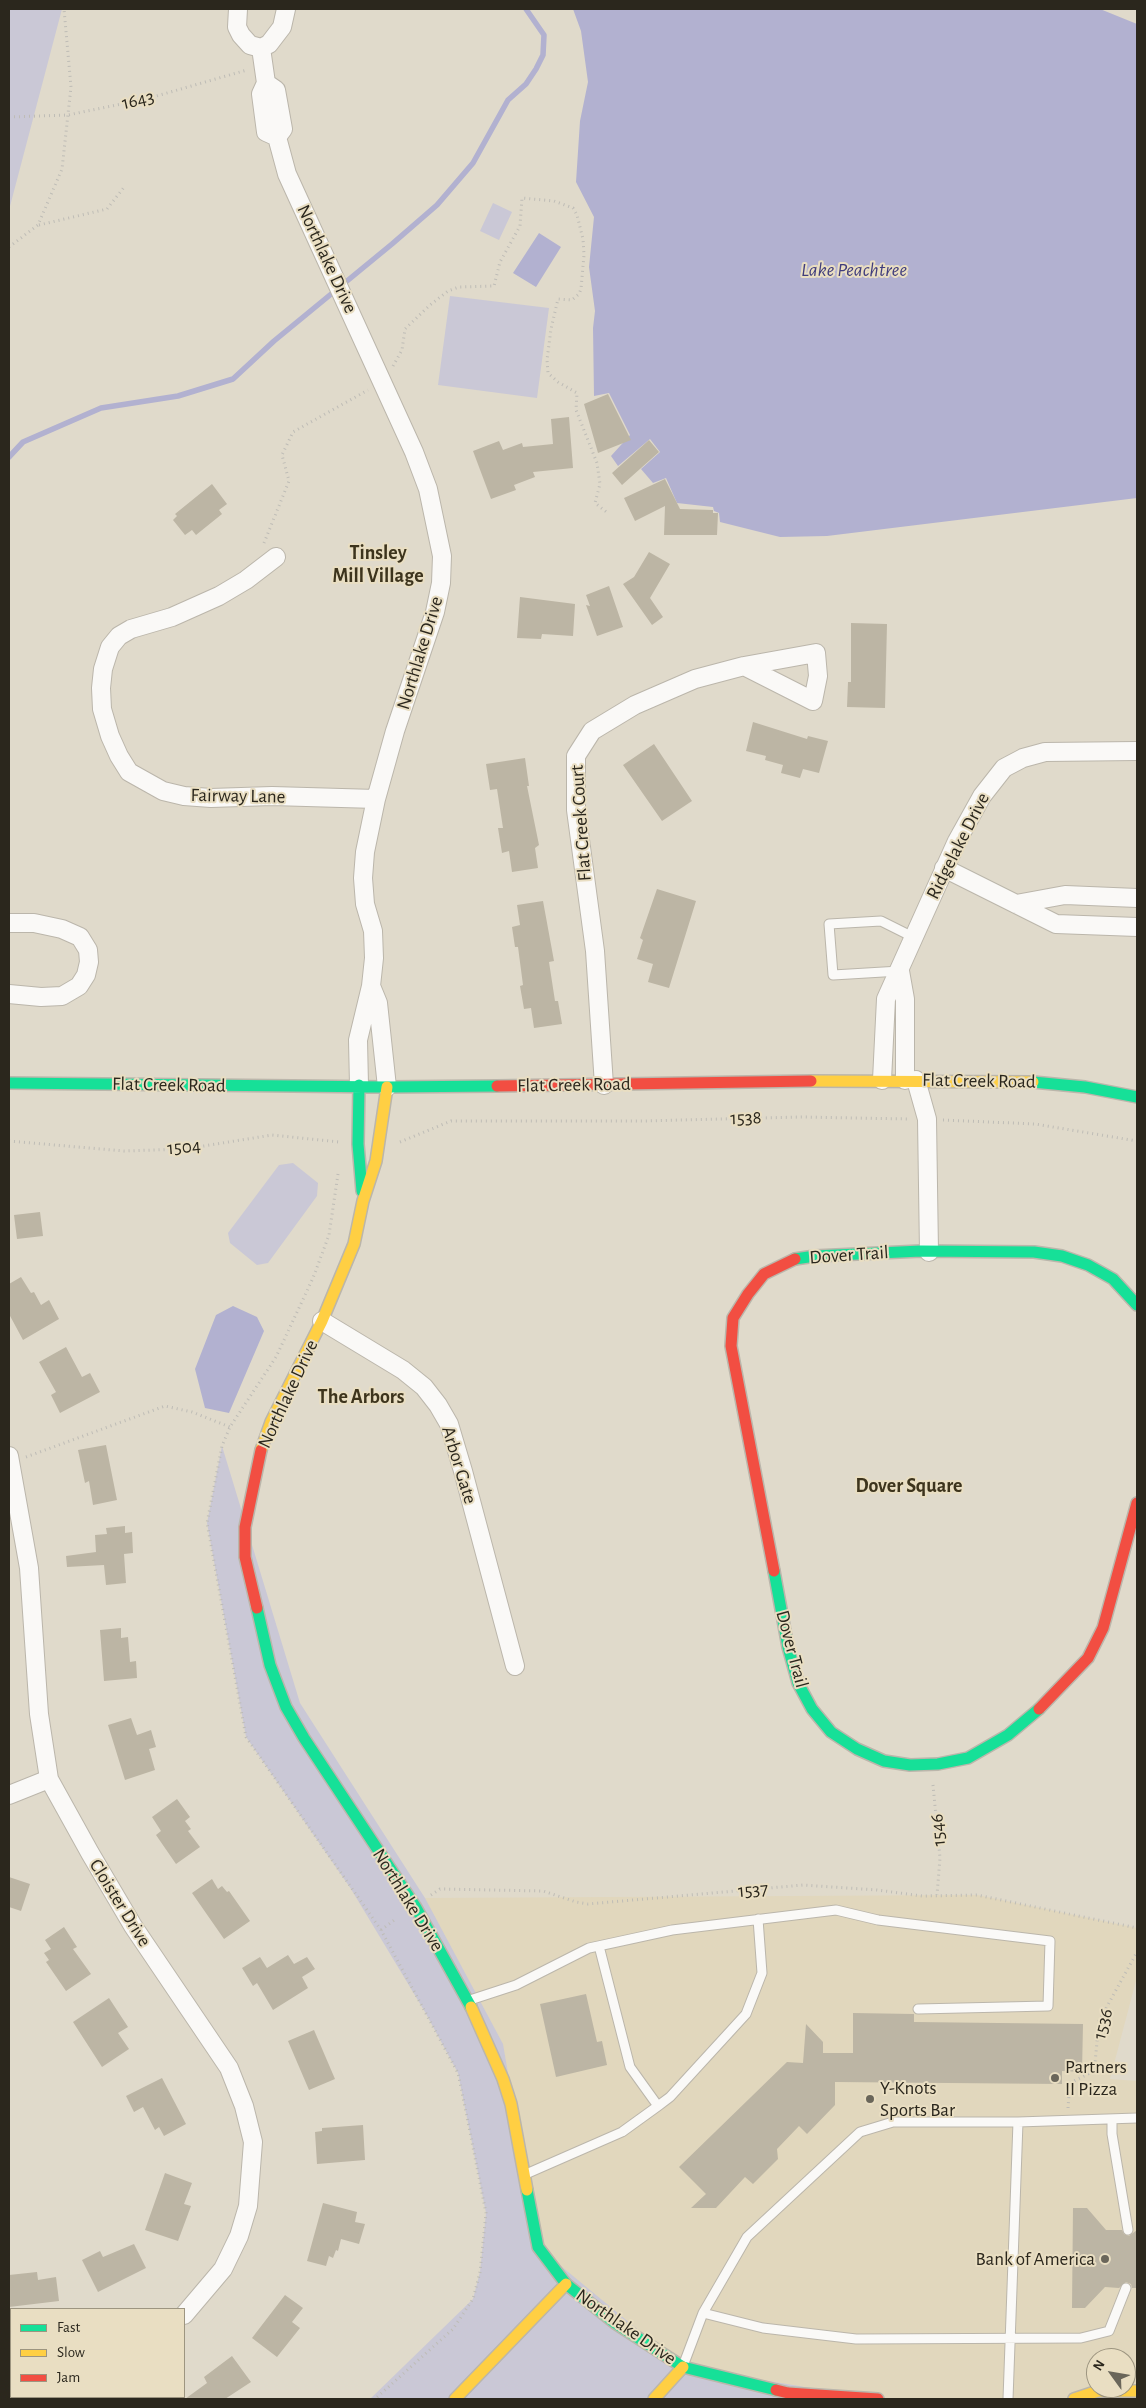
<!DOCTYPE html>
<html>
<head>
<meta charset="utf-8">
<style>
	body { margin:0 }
	#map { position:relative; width:1146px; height:2408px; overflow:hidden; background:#e0dacb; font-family:"Alegreya Sans",sans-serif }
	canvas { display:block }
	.frame { position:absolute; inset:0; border:10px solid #2b271d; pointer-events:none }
	.legend { position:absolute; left:10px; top:2308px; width:175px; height:90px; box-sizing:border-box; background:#e9dec2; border:1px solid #9d9580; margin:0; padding:6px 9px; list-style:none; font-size:15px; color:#2b271d }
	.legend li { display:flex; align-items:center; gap:10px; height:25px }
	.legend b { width:25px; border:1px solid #9d9580 }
	.north { position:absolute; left:1086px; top:2348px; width:50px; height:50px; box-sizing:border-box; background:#e9dec2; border:1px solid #9d9580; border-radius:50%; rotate:302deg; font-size:14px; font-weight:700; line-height:20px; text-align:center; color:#2b271d }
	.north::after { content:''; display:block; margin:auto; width:18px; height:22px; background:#6a665a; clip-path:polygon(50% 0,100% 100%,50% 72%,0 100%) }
</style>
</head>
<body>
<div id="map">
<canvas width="1146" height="2408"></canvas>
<div class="frame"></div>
<ul class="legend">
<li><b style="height:6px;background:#16e098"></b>Fast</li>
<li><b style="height:6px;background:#ffcf43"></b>Slow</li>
<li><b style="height:6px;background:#f24e42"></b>Jam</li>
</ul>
<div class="north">N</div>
</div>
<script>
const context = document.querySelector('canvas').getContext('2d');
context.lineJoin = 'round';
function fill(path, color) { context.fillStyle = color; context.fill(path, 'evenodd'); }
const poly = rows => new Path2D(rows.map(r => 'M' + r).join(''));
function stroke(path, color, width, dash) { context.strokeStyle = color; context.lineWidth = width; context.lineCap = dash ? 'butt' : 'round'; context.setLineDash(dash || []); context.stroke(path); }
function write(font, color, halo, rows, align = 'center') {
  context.font = font + ' "Alegreya Sans",sans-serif'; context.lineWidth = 4; context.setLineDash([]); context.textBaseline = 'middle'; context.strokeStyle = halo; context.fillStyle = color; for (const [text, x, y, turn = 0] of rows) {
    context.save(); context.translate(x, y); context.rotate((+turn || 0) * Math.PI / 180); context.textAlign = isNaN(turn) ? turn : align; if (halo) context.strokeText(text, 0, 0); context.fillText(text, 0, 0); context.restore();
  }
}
fill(poly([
	[977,1895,1137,1928,1137,1977,1110,2079,1137,2081,1137,2399,655,2399,538,2247,425,1898],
	[1096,2358,1126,2358,1126,2388,1096,2388]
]), '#e1d7bd');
fill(poly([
	[9,9,62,9,9,210],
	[493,203,512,212,499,240,480,231],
	[450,296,549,308,537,398,438,385],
	[293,1163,318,1183,317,1196,268,1263,257,1265,230,1243,228,1233,279,1165],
	[222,1446,300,1703,425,1898,503,2044,538,2247,683,2367,878,2399,370,2399,473,2299,480,2272,486,2213,458,2073,425,2012,351,1889,246,1737,207,1523]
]), '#cac8d6');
fill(poly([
	[573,9,1100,9,1137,24,1137,498,827,536,780,537,720,522,719,513,714,511,713,507,677,503,666,478,653,483,641,469,660,452,650,439,618,466,611,456,630,435,609,393,594,396,593,328,595,311,589,267,594,217,576,182,580,121,588,82,581,31],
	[539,233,561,247,536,287,513,273],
	[233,1306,257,1317,264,1331,229,1413,205,1408,195,1369,216,1315]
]), '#b2b1d0');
stroke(poly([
	[9,457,23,442,101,408,178,396,233,379,274,341,392,244,437,205,473,163,508,100,526,84,536,69,543,55,544,35,526,9]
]), '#b2b1d0', 5.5);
fill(poly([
	[608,394,631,440,598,453,584,404],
	[569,417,573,468,533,472,535,477,514,485,516,490,491,499,473,451,499,441,503,450,522,443,523,447,553,444,551,419],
	[649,440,659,452,622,485,612,473],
	[665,479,680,509,713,510,713,513,718,513,717,535,664,535,665,506,635,521,624,498],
	[212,484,227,504,219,510,222,514,196,535,192,530,185,535,173,520,177,516,175,514],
	[649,552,670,564,650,598,663,617,652,625,623,584,634,577],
	[609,586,623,627,597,636,586,605,590,606,586,595],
	[520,597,575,604,573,636,542,634,541,639,517,638],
	[851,623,887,624,885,708,847,707,848,682,851,682],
	[753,722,807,739,808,736,828,741,819,773,803,769,800,778,781,773,783,765,765,760,766,756,746,751],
	[654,744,692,801,662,821,623,765],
	[525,758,529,786,527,786,539,845,535,848,538,868,512,872,509,851,502,853,498,828,503,828,497,789,490,790,486,764],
	[657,889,696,901,669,988,648,982,653,964,637,959,643,940,640,938],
	[543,901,554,961,549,962,555,1001,558,1001,562,1024,534,1028,531,1008,524,1009,520,986,523,985,518,947,515,947,512,927,520,925,517,905],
	[40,1212,43,1236,17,1239,14,1215],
	[21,1277,31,1293,34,1292,41,1305,49,1300,59,1319,23,1340,9,1314,9,1284],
	[66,1347,82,1377,90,1373,100,1392,60,1413,51,1395,56,1392,39,1362],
	[106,1445,117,1500,93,1505,89,1481,85,1483,78,1450],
	[125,1526,125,1533,132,1532,133,1553,124,1554,126,1583,106,1585,104,1565,67,1567,66,1556,96,1552,95,1535,107,1534,106,1528],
	[121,1628,121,1638,128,1637,130,1662,136,1661,137,1678,104,1681,100,1630],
	[131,1718,137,1735,151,1730,156,1747,149,1749,155,1770,125,1780,108,1725],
	[177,1799,190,1817,185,1821,191,1829,188,1831,200,1847,176,1864,156,1835,161,1831,152,1817],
	[9,1877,30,1884,21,1911,9,1907],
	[212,1879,218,1889,222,1886,227,1892,229,1891,250,1921,224,1939,192,1893],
	[64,1927,77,1947,73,1949,91,1974,66,1991,46,1962,49,1960,44,1953,51,1949,45,1940],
	[288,1955,294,1964,307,1957,315,1969,302,1977,308,1988,273,2010,257,1983,253,1986,242,1968,260,1957,267,1968],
	[586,1994,597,2042,602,2041,607,2065,556,2077,540,2004],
	[109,1998,128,2027,118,2033,129,2049,102,2067,73,2022],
	[853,2013,914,2014,914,2022,1083,2024,1082,2072,1062,2071,1062,2084,835,2082,835,2105,807,2134,799,2126,777,2149,778,2159,753,2184,745,2177,716,2208,691,2208,706,2194,679,2167,787,2062,803,2063,806,2024,823,2042,823,2053,853,2053],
	[314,2030,335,2079,309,2090,288,2041],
	[162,2078,186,2124,164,2136,159,2127,155,2130,143,2107,134,2112,126,2096],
	[363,2125,365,2160,317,2164,315,2132,322,2131,322,2128],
	[165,2173,192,2183,184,2204,191,2206,178,2241,145,2230],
	[323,2203,357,2212,355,2222,365,2224,359,2244,341,2239,338,2251,336,2250,333,2258,329,2256,326,2266,307,2261],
	[1073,2208,1087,2208,1106,2230,1122,2230,1124,2234,1129,2236,1137,2230,1137,2288,1132,2288,1131,2284,1126,2282,1119,2288,1105,2287,1085,2308,1072,2308],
	[134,2244,146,2268,98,2292,82,2260,100,2251,103,2257],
	[37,2272,38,2280,56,2277,59,2301,9,2307,9,2275],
	[285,2295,303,2308,292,2322,300,2328,277,2357,252,2338],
	[232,2356,251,2382,225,2399,185,2399,207,2383,204,2377]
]), '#bcb5a4');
const lane = poly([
	[900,971,833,975,829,924,881,921,913,937],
	[599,1946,630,2067,658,2106],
	[470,2000,516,1985,589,1948,672,1930,836,1910,878,1920,1050,1941,1048,2006,918,2009],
	[1112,2119,1112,2134,1128,2230],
	[526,2174,622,2132,658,2106,670,2097,746,2014,762,1973,758,1919],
	[703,2313,747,2237,860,2132,893,2122,1018,2122],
	[683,2366,703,2313,763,2328,856,2339,1081,2338,1109,2331,1126,2288],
	[1008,2399,1018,2122,1137,2118]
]);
const street = poly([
	[238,9,237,27,241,35,250,45,261,48,269,44,282,27,286,9],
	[261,48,266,83],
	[277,137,283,129,276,90,266,83,261,94,266,132,277,137,287,174,414,452,428,489,442,556,441,583,435,612,395,731,376,799,365,852,363,878,365,904,373,931,374,958,371,986,358,1040,359,1085],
	[276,557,246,580,219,596,172,617,131,629,119,636,110,647,103,669,101,688,102,709,110,736,119,756,129,772,163,791,184,796,211,798,272,796,376,799],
	[944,868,1056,924,1137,927],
	[1016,904,1065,895,1137,898],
	[9,923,34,923,62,929,80,937,88,950,89,962,86,975,79,986,62,996,41,997,9,994],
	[900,971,905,999,905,1080],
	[371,986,378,1003,387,1087],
	[882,1080,886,999,957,841,982,796,1004,768,1023,758,1045,752,1137,751],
	[916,1080,927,1119,929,1252],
	[604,1085,595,951,576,810,576,756,592,731,635,705,695,679,744,666,816,653,818,676,813,701,744,666],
	[322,1321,403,1370,424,1387,438,1405,449,1424,463,1471,515,1666],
	[9,1456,29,1568,39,1714,49,1779,90,1853,133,1926,229,2068,244,2106,253,2142,248,2206,239,2236,223,2269,184,2315],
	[9,1795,49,1779],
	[9,2375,11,2375]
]);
const fast = poly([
	[1033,1082,1085,1087,1137,1097],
	[9,1083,387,1087,497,1086],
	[359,1085,358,1144,362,1191],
	[795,1259,815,1256,921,1251,1034,1252,1062,1256,1088,1265,1113,1279,1137,1305],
	[774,1571,788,1647,798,1683,812,1709,831,1732,857,1749,884,1761,910,1765,938,1764,968,1758,1008,1735,1039,1709],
	[257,1608,270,1665,286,1707,304,1738,415,1906,471,2007],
	[527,2190,538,2247,566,2284,615,2323,683,2367,776,2390]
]);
const slow = poly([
	[811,1081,1033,1082],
	[261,1450,271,1422,322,1321,354,1244,363,1201,376,1161,387,1087],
	[471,2007,503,2079,511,2104,527,2190],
	[455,2399,566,2284],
	[654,2399,683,2367],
	[1074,2399,1098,2391,1137,2391]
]);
const jam = poly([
	[497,1086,811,1081],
	[774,1571,731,1346,733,1318,748,1294,764,1274,795,1259],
	[257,1608,245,1557,245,1527,261,1450],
	[1039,1709,1088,1658,1103,1628,1137,1503],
	[776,2390,788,2393,878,2399]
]);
stroke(lane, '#bbb6ab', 11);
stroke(street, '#bbb6ab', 20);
stroke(fast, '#bbb6ab', 14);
stroke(slow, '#bbb6ab', 14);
stroke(jam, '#bbb6ab', 14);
stroke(poly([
	[9,117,68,115,146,99,247,70],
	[39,225,107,209,125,186],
	[9,247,38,225,62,169,71,87,64,9],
	[393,366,402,350,405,329,430,305,448,291,459,287,494,286,500,262,520,226,522,198,554,201,573,208,577,215,583,239,584,255,581,289,579,294,572,300,558,299,551,329,547,360,548,373,558,382,577,393,576,410,597,463,600,484,595,503,609,514],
	[264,543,289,481,282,455,293,432,368,390],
	[943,1120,1035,1124,1137,1141],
	[9,1141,124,1151,185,1149,272,1135,339,1142],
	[400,1142,451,1121,642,1121,801,1117,909,1119],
	[338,1174,329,1235,313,1278,276,1357,230,1427,222,1446,207,1523,246,1737,381,1930,458,2073,470,2132,486,2213,480,2272,473,2299,453,2329,375,2399],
	[26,1457,165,1406,192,1412,230,1427],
	[933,1785,940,1858,937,1895],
	[431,1895,440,1889,543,1891,576,1902,588,1904,803,1885,877,1890,922,1896,977,1895,1137,1928],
	[381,1930,397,1918],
	[1068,2108,1070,2083,1088,2074,1095,2063,1099,2021,1137,1952]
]), '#bebcb6', 3, [1, 4]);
stroke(lane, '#faf9f7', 9);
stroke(street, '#faf9f7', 18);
stroke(fast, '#16e098', 11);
stroke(slow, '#ffcf43', 11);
stroke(jam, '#f24e42', 11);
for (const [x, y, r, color] of [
	[1055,2078,5,"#6a665a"],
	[870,2099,5,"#6a665a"],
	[1105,2259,5,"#6a665a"]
]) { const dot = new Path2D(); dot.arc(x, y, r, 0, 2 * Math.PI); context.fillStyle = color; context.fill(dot); stroke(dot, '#e9dec2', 2); }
write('19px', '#2b271d', '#e9dec2', [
	["1643",138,100,-13],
	["Northlake Drive",327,259,65],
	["Northlake Drive",420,653,-73],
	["Fairway Lane",238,796,1],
	["Flat Creek Court",581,823,-94],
	["Ridgelake Drive",958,846,-63],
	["Flat Creek Road",979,1081,1],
	["Flat Creek Road",169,1085,1],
	["Flat Creek Road",574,1085,-1],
	["1538",746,1118,-2],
	["1504",184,1147,-5],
	["Dover Trail",849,1255,-4],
	["Northlake Drive",288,1394,-65],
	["Arbor Gate",459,1465,73],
	["Dover Trail",792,1649,75],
	["1546",938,1830,-95],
	["1537",753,1890,-5],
	["Northlake Drive",408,1900,58],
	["Cloister Drive",120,1903,58],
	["1536",1103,2024,-75],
	["Northlake Drive",626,2327,35]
]);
write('19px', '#2b271d', '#e9dec2', [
	["Partners",1065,2067],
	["II Pizza",1065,2089],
	["Y-Knots",880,2088],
	["Sports Bar",880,2110],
	["Bank of America",1095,2259,"right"]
], 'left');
write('italic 20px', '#403d7c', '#e9dec2', [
	["Lake Peachtree",854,270]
]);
write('bold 20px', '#3d341d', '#e9dec2', [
	["Tinsley",378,553],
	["Mill Village",378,576],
	["The Arbors",361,1397],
	["Dover Square",909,1486]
]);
</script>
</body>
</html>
